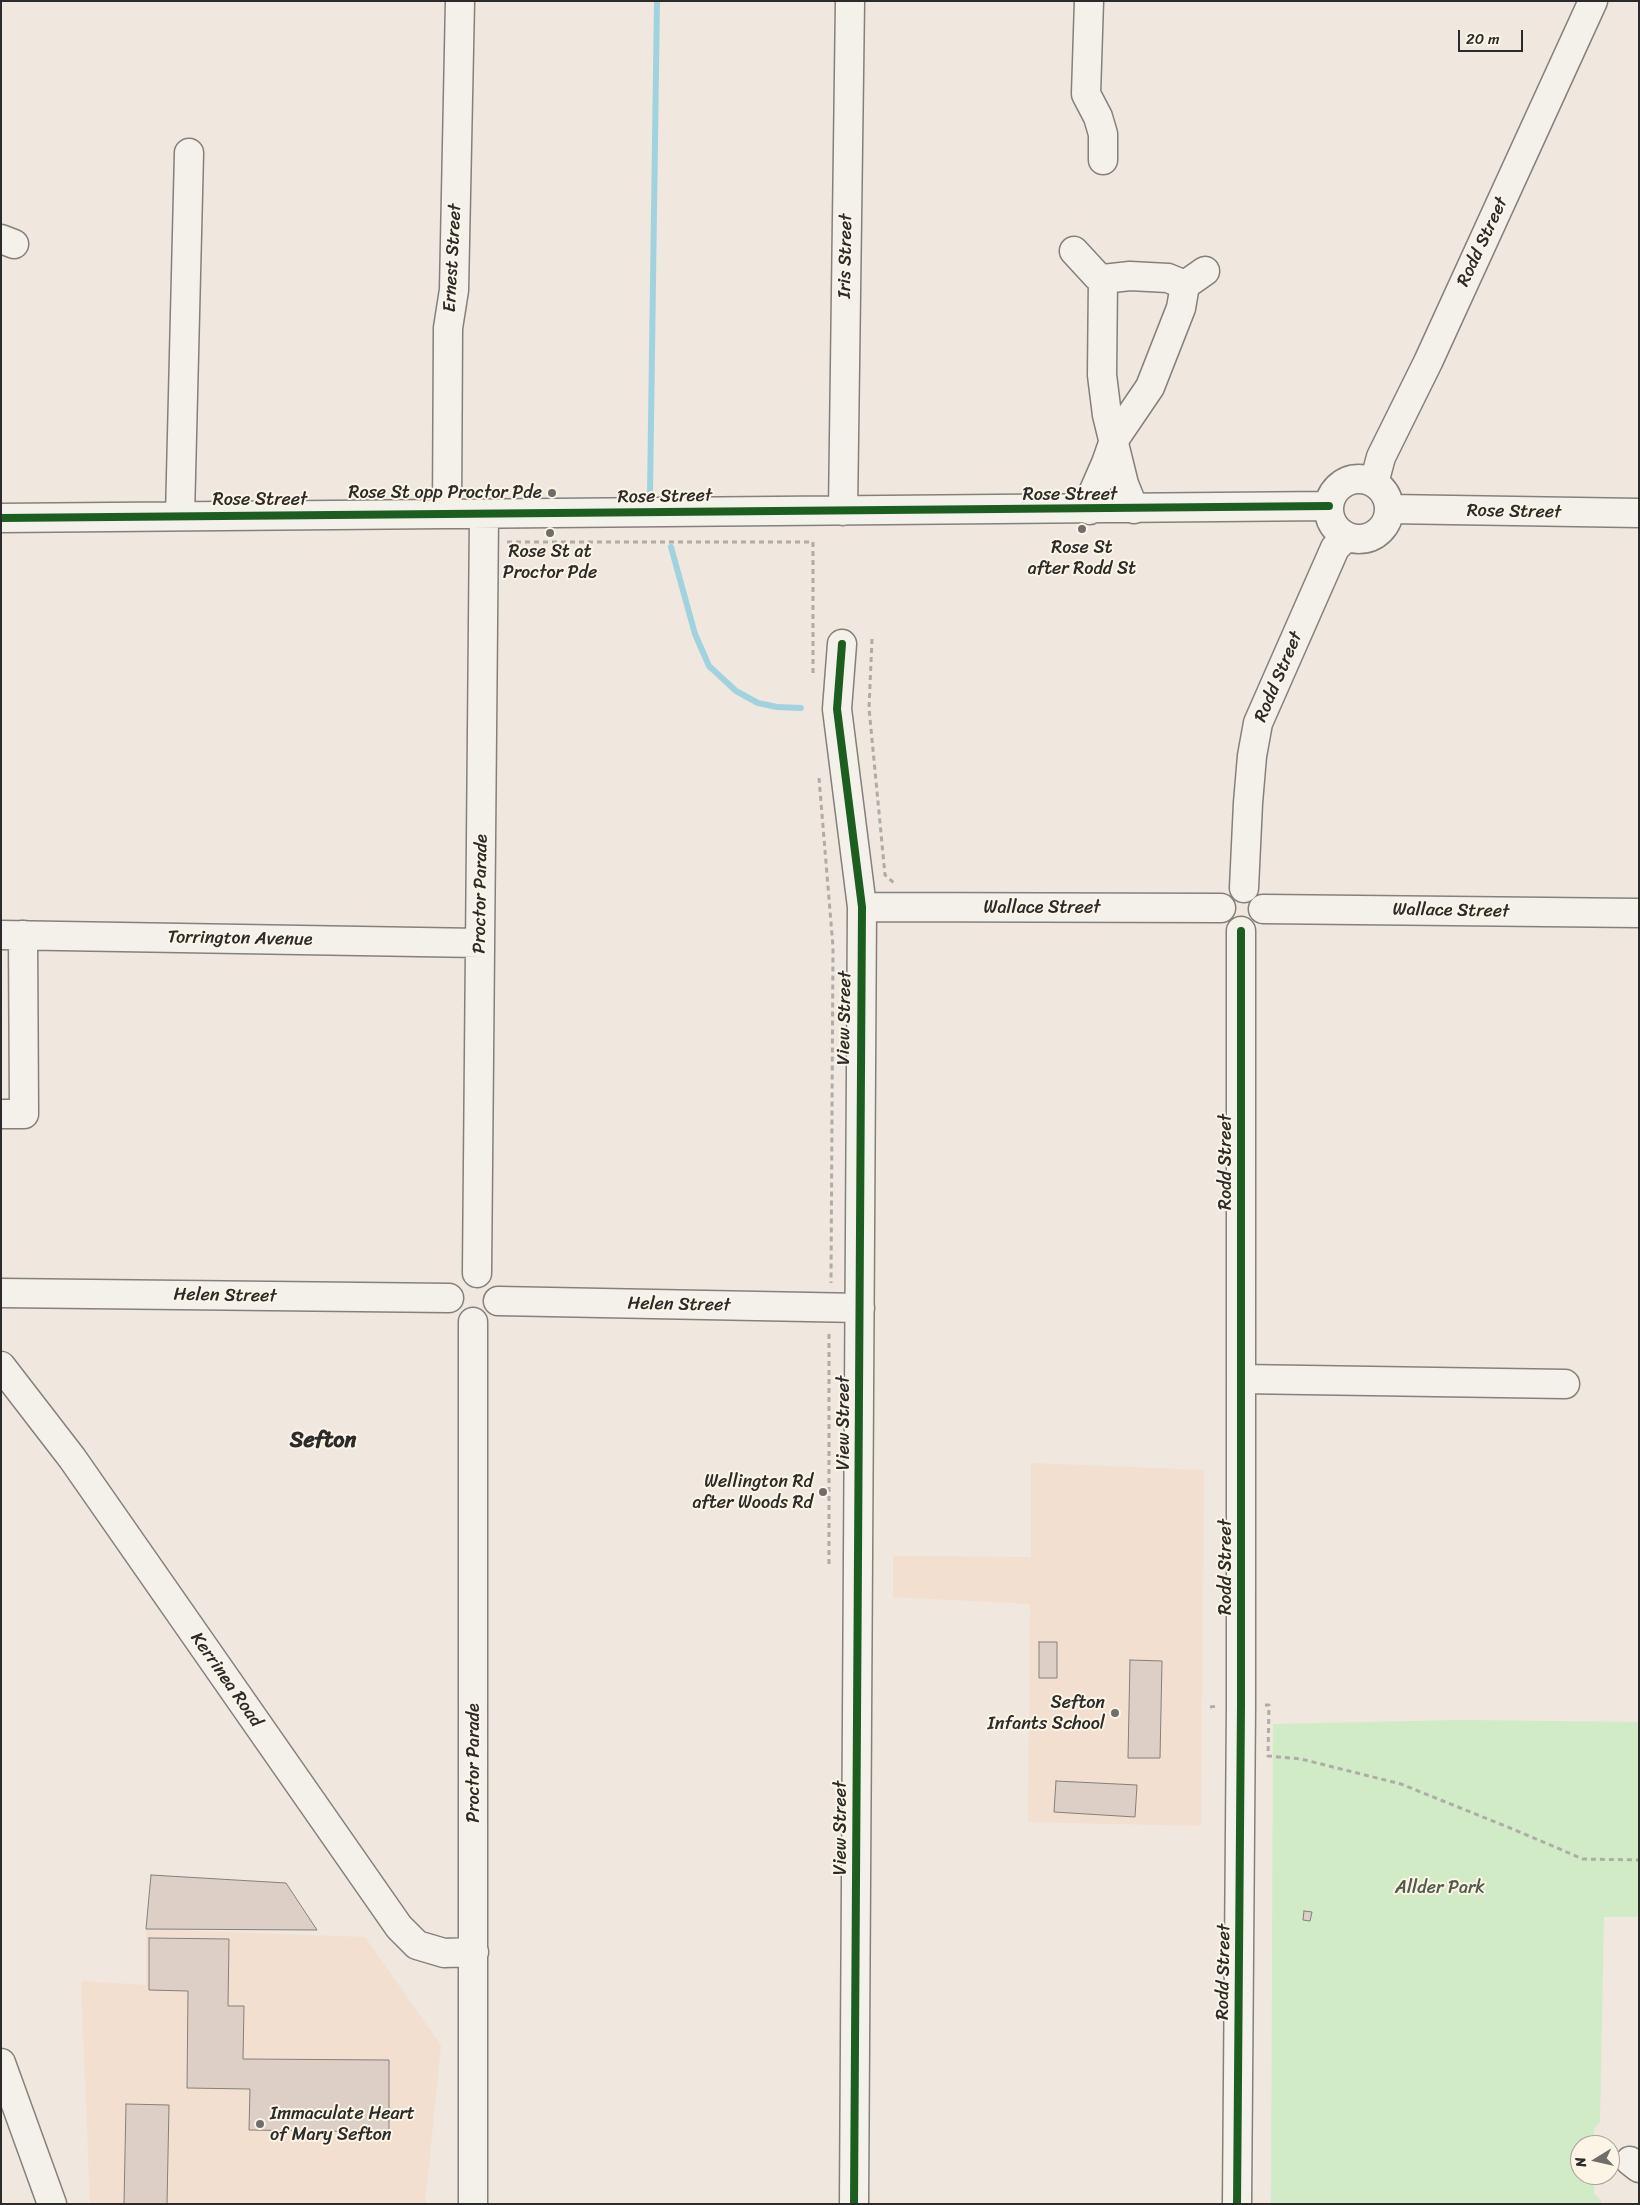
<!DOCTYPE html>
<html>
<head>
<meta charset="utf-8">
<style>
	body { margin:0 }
	#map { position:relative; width:1640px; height:2205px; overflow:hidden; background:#f0e7de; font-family:Sriracha,sans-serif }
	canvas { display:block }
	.frame { position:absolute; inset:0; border:2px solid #2b2b2b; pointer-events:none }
	.north { position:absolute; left:1570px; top:2135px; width:50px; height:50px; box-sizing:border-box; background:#fcf5e5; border:1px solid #a8a49b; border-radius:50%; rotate:261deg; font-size:14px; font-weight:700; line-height:20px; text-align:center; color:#2b2b2b }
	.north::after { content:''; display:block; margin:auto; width:18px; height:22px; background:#706d6a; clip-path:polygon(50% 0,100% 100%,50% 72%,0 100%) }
	.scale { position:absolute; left:1458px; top:30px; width:65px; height:22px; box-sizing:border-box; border:2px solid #2b2b2b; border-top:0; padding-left:6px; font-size:15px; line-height:18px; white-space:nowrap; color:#2b2b2b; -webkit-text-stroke:4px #fcf5e5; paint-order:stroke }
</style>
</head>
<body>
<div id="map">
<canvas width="1640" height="2205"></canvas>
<div class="frame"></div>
<div class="north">N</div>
<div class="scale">20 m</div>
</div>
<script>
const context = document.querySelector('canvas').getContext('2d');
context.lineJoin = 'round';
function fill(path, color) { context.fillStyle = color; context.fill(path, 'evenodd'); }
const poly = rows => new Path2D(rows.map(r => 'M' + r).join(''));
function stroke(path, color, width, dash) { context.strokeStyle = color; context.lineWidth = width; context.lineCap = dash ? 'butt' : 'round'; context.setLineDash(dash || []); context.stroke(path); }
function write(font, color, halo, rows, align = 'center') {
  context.font = font + ' Sriracha,sans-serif'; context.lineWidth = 4; context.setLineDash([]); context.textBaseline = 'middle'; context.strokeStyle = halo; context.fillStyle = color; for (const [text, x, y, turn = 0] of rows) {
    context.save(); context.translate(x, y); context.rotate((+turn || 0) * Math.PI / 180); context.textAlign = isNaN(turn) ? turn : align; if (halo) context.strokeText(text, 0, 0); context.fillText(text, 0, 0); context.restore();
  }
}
fill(poly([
	[1031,1463,1204,1470,1201,1826,1028,1822,1030,1604,893,1597,893,1556,1031,1557],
	[146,1929,365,1937,441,2045,425,2204,90,2204,81,1981,146,1985]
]), '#f2dfd0');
fill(poly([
	[1460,1720,1639,1722,1639,1917,1604,1917,1600,2122,1594,2129,1594,2145,1580,2145,1580,2175,1594,2175,1594,2194,1601,2200,1601,2204,1271,2204,1273,1724]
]), '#d1ebc6');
stroke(poly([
	[650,493,657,1],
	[671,547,695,634,709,666,736,691,758,703,777,707,801,708]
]), '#a1d3df', 6);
const building = poly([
	[1039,1642,1057,1642,1057,1678,1039,1678,1039,1642],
	[1130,1660,1162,1661,1160,1758,1128,1758,1130,1660],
	[1056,1781,1137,1785,1135,1817,1054,1812,1056,1781],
	[151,1875,286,1883,317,1930,146,1929,151,1875],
	[1304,1911,1312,1912,1310,1921,1303,1920,1304,1911],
	[149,1938,229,1939,228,2006,244,2006,243,2059,389,2060,389,2132,249,2130,250,2089,187,2088,188,1991,149,1990,149,1938],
	[126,2104,169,2105,167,2204,124,2204,126,2104]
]);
fill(building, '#ddcfc6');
stroke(building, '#84807c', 1);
const minor = poly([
	[1089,1,1086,94,1098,117,1103,134,1103,160],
	[1,239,14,244],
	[1074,251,1097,276,1103,279,1102,375,1107,415,1124,484,1134,509],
	[1103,279,1130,276,1168,278,1185,285,1205,271],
	'1329 509a30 30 0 1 1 60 0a30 30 0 1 1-60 0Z',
	[1374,483,1381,457,1428,362,1593,1],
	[1389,509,1639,513],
	[1090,510,1092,495,1106,463,1114,440,1150,387,1181,308,1185,285],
	[843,511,850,1],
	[447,514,448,328,454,290,460,1],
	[180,516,189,153],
	[1,518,1329,506],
	[842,644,837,709,862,907,854,2204],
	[1244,888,1248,803,1252,756,1258,723,1335,548,1346,537],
	[862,907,1221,908],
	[1263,909,1639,913],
	[1,935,479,943],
	[1,1114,24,1114,23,935],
	[477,1273,484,515],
	[1,1293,449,1298],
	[498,1301,860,1308],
	[473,1322,473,2204],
	[1,1366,72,1458,399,1927,417,1945,444,1953,474,1952],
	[1241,1379,1565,1384],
	[1,2063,52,2204],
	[1630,2161,1639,2168],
	[1237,2204,1241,1705,1241,931]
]);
stroke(minor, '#84807c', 31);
stroke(poly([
	[507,542,813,542,813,677],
	[872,639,869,708,885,875,894,883],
	[819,778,833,947,831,1283],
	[829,1564,829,1332],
	[1265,1705,1269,1705,1268,1756,1301,1759,1401,1784,1515,1830,1583,1859,1639,1860],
	[1210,1707,1218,1706]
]), '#afaca8', 3, [5, 4]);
stroke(minor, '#f4f0ea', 28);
stroke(poly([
	[1,518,1329,506],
	[842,644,837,709,862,907,854,2204],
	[1237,2204,1241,1705,1241,931]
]), '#1b5e20', 8);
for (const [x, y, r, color] of [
	[552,493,5,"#706d6a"],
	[1082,529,5,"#706d6a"],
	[550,533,5,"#706d6a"],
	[823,1492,5,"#706d6a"],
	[1115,1713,5,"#706d6a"],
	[260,2124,5,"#706d6a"]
]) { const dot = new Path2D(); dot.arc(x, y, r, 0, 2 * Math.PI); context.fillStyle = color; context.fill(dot); stroke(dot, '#fcf5e5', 2); }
write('18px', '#2b2b2b', '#fcf5e5', [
	["Rodd Street",1483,242,-65],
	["Iris Street",846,256,-89],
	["Ernest Street",453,258,-87],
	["Rose Street",1070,495],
	["Rose Street",665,497,-1],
	["Rose Street",260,500],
	["Rose Street",1514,512,1],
	["Rodd Street",1279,677,-67],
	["Proctor Parade",481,894,-89],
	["Wallace Street",1042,908],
	["Wallace Street",1451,911,1],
	["Torrington Avenue",240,939,1],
	["View Street",845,1018,-89],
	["Rodd Street",1226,1162,-90],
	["Helen Street",225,1296,1],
	["Helen Street",679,1305,1],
	["View Street",844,1423,-90],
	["Rodd Street",1226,1567,-90],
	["Kerrinea Road",226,1680,55],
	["Proctor Parade",474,1763,-90],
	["View Street",841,1828,-90],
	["Rodd Street",1224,1972,-89]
]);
write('18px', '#2b2b2b', '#fcf5e5', [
	["Rose St opp Proctor Pde",542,493],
	["Rose St",1082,548,"center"],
	["after Rodd St",1082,569,"center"],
	["Rose St at",550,552,"center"],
	["Proctor Pde",550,573,"center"],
	["Wellington Rd",813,1482],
	["after Woods Rd",813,1503],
	["Sefton",1105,1703],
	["Infants School",1105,1724],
	["Immaculate Heart",270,2114,"left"],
	["of Mary Sefton",270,2135,"left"]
], 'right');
write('18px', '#4e5c4d', '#fcf5e5', [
	["Allder Park",1440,1888]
]);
write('bold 22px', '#2b2b2b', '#fcf5e5', [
	["Sefton",323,1441]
]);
</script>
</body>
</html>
